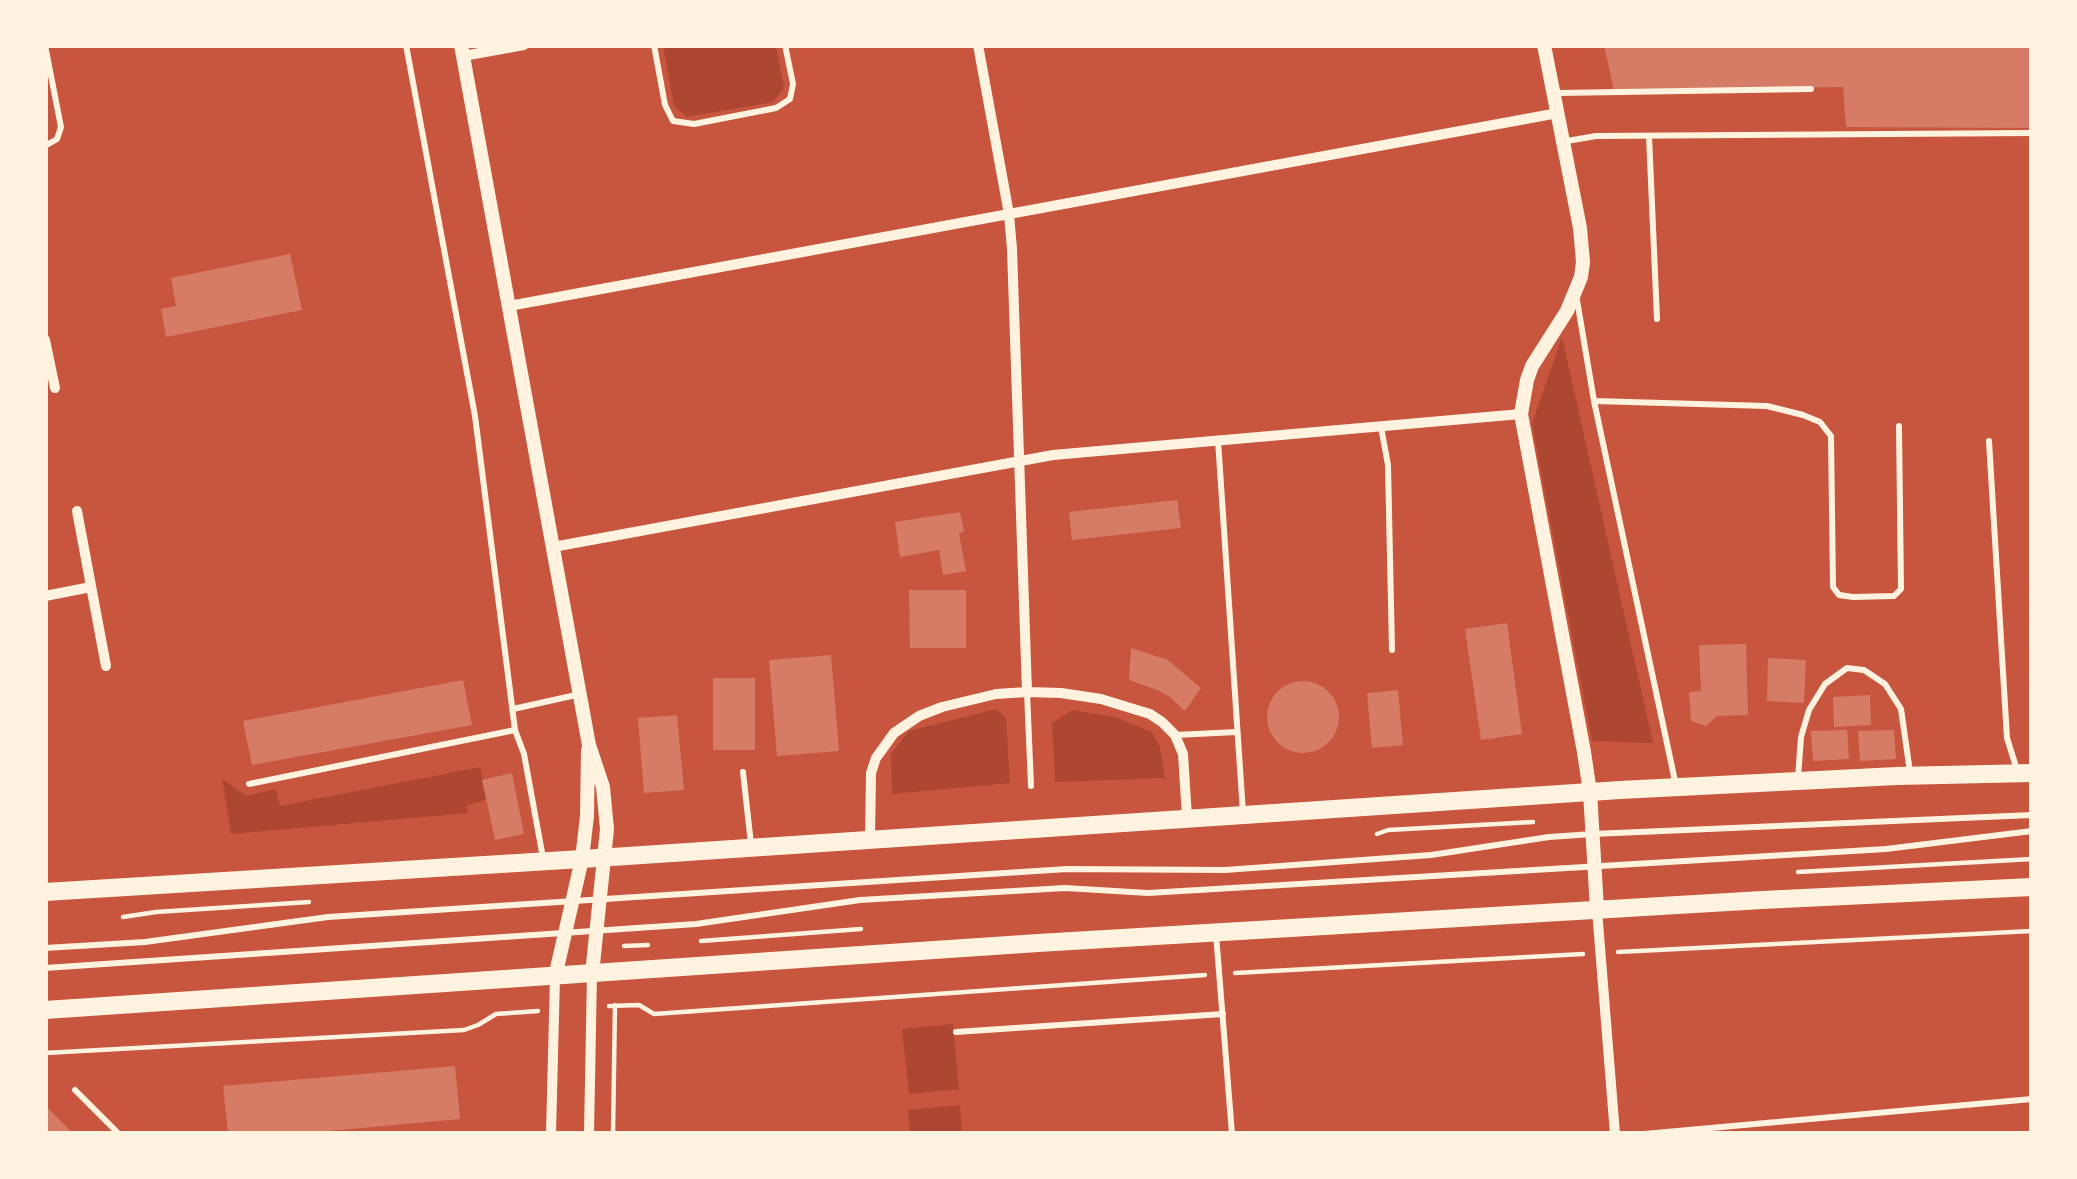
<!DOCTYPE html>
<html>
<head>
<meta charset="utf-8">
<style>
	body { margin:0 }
	#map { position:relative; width:2077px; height:1179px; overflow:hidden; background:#c8553d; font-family:Merriweather,serif }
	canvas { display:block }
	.frame { position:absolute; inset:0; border:48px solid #fff3e0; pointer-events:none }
</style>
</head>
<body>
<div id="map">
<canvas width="2077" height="1179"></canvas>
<div class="frame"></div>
</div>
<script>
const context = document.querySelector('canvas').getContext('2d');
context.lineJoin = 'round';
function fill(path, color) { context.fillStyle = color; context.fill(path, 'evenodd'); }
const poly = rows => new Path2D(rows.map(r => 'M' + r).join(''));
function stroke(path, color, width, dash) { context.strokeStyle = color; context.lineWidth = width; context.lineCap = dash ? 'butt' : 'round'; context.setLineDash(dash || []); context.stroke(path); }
fill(poly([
	[663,45,776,45,784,88,773,102,687,117,674,106],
	[1562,337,1653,743,1592,741,1532,424],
	[996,709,1006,718,1010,783,892,794,891,754,909,731],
	[1072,710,1115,717,1152,732,1160,747,1165,778,1055,782,1052,723],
	[480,767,487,799,466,806,468,813,231,834,222,779,246,796,276,789,280,806],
	[953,1024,959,1089,909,1094,902,1029],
	[960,1105,962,1134,910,1134,908,1110]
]), '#ae4732');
fill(poly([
	[1604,45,2032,45,2032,128,1846,127,1843,87,1614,91],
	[290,254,302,310,166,337,161,309,176,306,171,278],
	[1177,500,1181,528,1072,540,1069,512],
	[960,512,964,532,959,533,966,571,943,575,939,550,900,557,895,522],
	[909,590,966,590,966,648,910,648],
	[1507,623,1522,734,1481,740,1465,629],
	[1746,644,1748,715,1717,716,1706,726,1691,721,1689,692,1701,691,1699,645],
	[1131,648,1168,660,1201,688,1185,711,1170,697,1157,690,1129,680],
	[831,655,839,751,777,756,769,660],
	[1768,658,1806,660,1804,703,1767,701],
	[713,678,755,678,755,750,713,750],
	[463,680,472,725,252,765,243,721],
	'1267 717a36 36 0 1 1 72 0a36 36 0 1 1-72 0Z',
	[1398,690,1403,745,1372,748,1367,693],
	[1870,695,1871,725,1834,727,1833,697],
	[677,715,684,790,644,793,638,718],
	[1847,730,1849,759,1813,761,1811,731],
	[1894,730,1896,759,1860,761,1858,731],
	[512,773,524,834,495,840,482,780],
	[455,1066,460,1119,296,1134,228,1134,223,1086],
	[45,1105,73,1134,45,1134]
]), '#d67c66');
stroke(poly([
	[1377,834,1388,830,1533,822],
	[1798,872,2032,859],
	[123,917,156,912,309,902],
	[701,941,861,929],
	[624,946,648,945],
	[1618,952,2032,931],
	[1235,973,1583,954],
	[609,1006,639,1005,654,1014,1205,975],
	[45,1053,464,1030,478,1025,496,1014,538,1011],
	[613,1134,615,1005]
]), '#fff3e0', 4.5);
stroke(poly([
	[406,45,475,416,515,730],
	[654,45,665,105,673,121,694,124,776,108,790,99,793,84,785,45],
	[1557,93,1811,89],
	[1649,136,1657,319],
	[1567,141,1596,136,2032,133],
	[45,146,57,139,61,127,45,45],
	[1577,300,1594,401,1675,781],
	[1594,401,1767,406,1803,415,1820,422,1831,436,1833,587,1839,595,1853,597,1894,596,1901,589,1899,426],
	[1381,427,1388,465,1392,650],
	[1218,440,1243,813],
	[1989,441,2007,738,2017,770],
	[1027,692,1031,786],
	[513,709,576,695],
	[1175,735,1237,732],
	[743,772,751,844],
	[1798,778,1801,737,1809,710,1825,684,1847,668,1864,670,1885,684,1901,709,1910,772],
	[249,784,515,730,524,754,543,858],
	[1216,934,1232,1134],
	[45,948,145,942,328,917,1067,869,1225,870,1431,855,1549,837,1593,834,2032,815],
	[45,968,696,924,860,900,1065,888,1148,893,1886,849,2032,831],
	[956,1032,1223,1014],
	[75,1090,119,1134],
	[1644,1134,2032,1099]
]), '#fff3e0', 6);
stroke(poly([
	[978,45,1009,214,1012,249,1027,692],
	[463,56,524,45],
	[509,306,1558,113],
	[45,340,55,388],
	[77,511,106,666],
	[553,547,1053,455,1521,414],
	[45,596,91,587],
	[870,839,871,773,876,758,894,733,919,716,942,707,996,694,1027,692,1061,693,1101,699,1150,714,1162,722,1175,735,1183,754,1187,817],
	[1597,910,1615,1134],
	[551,1134,555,977],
	[589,1134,592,974]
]), '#fff3e0', 10);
stroke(poly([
	[461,45,589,745,603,787,607,829,592,974],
	[1544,45,1580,228,1583,262,1581,277,1567,311,1532,366,1527,380,1521,414,1584,752,1590,792,1597,909],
	[555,977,582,859,587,816,588,750]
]), '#fff3e0', 14);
stroke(poly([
	[45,892,582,859,1620,790,1897,776,2032,773],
	[45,1010,1038,943,1762,900,2032,887]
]), '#fff3e0', 18);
</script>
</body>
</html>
